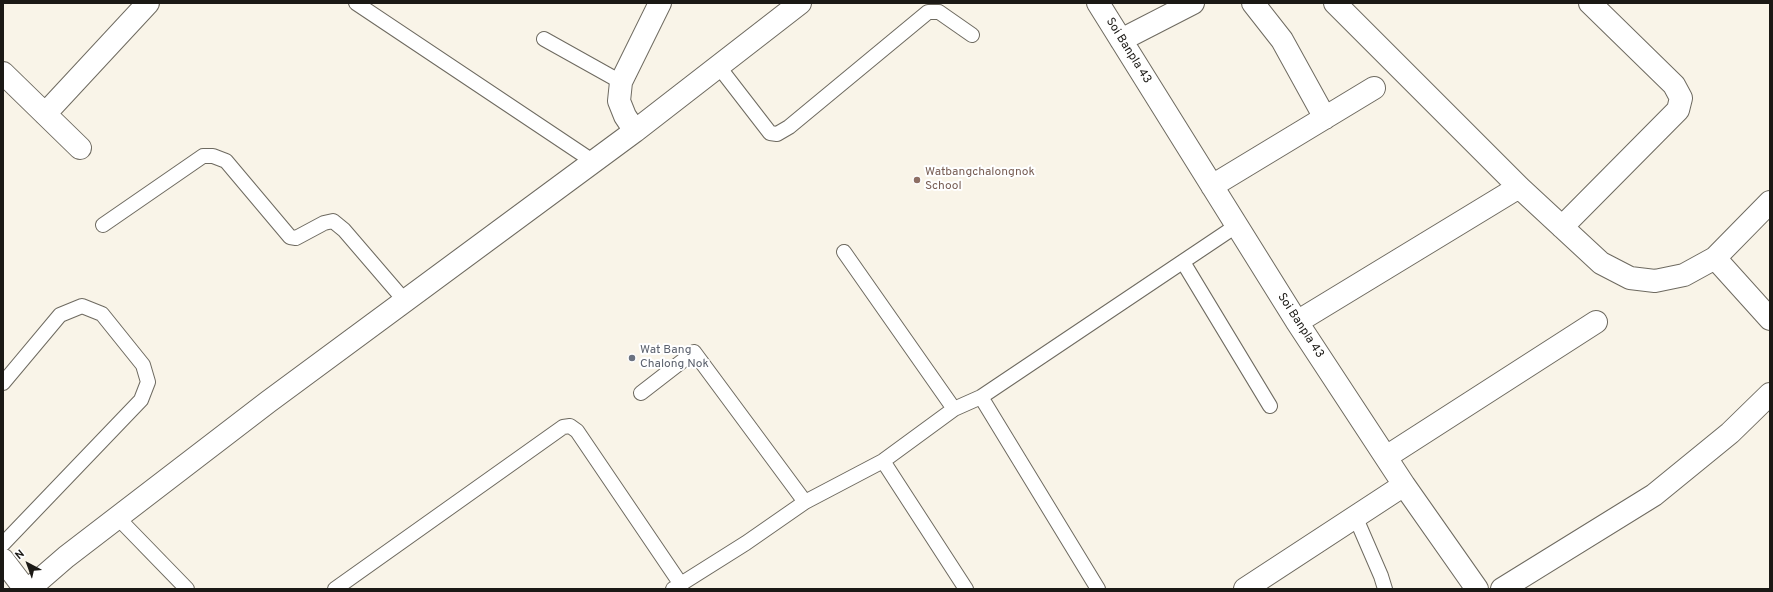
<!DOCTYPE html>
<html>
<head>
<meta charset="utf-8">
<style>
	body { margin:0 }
	#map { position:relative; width:1773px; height:592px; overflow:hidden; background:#f9f4e8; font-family:Overpass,sans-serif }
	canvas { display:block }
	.frame { position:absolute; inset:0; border:4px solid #1b1915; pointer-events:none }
	.north { position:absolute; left:8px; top:544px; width:40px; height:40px; -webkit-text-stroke:3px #fff; paint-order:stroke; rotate:319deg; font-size:11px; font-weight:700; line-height:16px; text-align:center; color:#1b1915 }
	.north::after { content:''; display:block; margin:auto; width:14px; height:18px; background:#1b1915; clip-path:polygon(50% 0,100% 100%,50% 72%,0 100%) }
</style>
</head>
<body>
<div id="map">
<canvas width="1773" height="592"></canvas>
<div class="frame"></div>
<div class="north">N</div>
</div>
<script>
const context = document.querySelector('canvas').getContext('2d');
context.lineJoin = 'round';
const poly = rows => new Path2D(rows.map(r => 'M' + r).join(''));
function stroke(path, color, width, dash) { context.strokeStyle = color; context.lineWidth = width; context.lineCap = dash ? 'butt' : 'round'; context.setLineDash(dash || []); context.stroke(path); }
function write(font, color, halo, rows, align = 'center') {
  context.font = font + ' Overpass,sans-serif'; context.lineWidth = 4; context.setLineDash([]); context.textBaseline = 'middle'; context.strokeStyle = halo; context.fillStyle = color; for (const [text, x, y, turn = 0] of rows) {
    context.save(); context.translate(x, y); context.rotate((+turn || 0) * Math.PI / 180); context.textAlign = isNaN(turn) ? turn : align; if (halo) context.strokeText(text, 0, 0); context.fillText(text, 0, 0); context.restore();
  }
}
const lane = poly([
	[356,3,594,162],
	[544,39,621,82],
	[719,67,770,133,777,134,789,127,928,12,939,12,972,35],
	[103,225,203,156,213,156,226,161,290,237,296,238,324,223,333,221,344,230,405,301],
	[844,252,954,409],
	[1183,262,1270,406],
	[3,383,60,315,82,306,102,314,143,365,148,382,141,400,3,544],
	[641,393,694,352,805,502],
	[981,397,1098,589],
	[883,461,966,589],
	[1355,516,1381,576,1385,589],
	[118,518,187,589],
	[335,589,563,427,570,426,577,431,680,583],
	[673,589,746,543,805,502,883,461,954,409,981,397,1236,226]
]);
const street = poly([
	[1098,3,1297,322,1404,485,1245,589],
	[1253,3,1282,40,1325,118],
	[1335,3,1519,187,1601,263,1630,278,1655,281,1684,275,1715,258,1770,202],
	[1121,40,1193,3],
	[3,73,80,148],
	[45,114,148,3],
	[635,131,625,116,619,101,621,82,660,3],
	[1212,186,1374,88],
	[1562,227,1678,110,1681,98,1674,85,1590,3],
	[1715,258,1770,319],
	[1297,322,1519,187],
	[1386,457,1596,322],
	[1404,485,1477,589],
	[3,560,25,589],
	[29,589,66,557,268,402,635,131,800,3],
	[1502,589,1654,495,1730,433,1770,394]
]);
stroke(lane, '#6e6a60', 16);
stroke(street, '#6e6a60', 24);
stroke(lane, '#fff', 14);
stroke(street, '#fff', 22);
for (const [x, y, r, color] of [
	[917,180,4,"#8d6e63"],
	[632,358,4,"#6b7280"]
]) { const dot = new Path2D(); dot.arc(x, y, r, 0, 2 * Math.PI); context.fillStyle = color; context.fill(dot); stroke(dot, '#fff', 1.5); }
write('12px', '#1b1915', '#fff', [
	["Soi Banpla 43",1128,51,58],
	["Soi Banpla 43",1300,326,57]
]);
write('12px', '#785e54', '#fff', [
	["Watbangchalongnok",925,173],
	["School",925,187]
], 'left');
write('12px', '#5b616d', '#fff', [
	["Wat Bang",640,351],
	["Chalong Nok",640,365]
], 'left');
</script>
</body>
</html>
